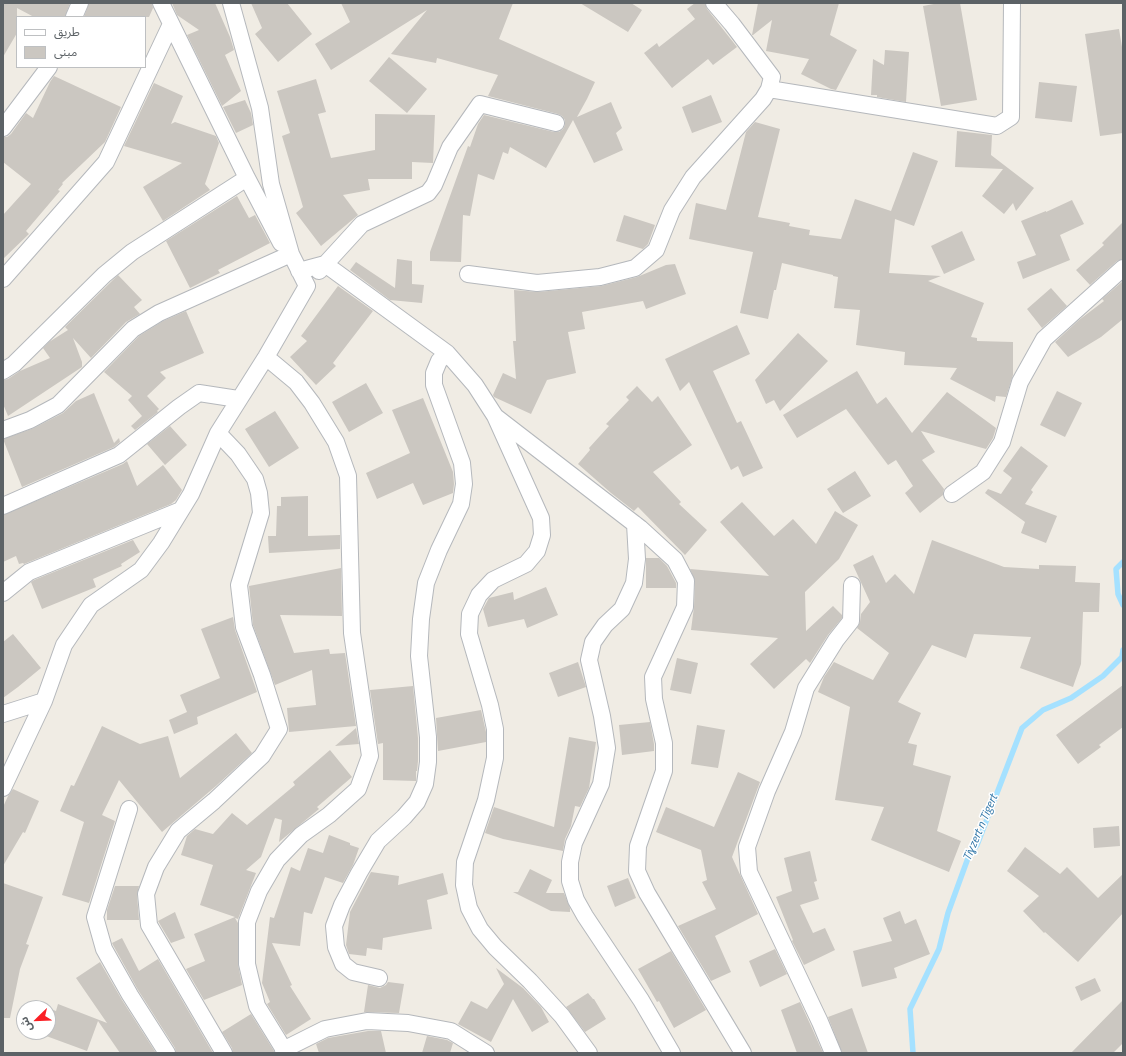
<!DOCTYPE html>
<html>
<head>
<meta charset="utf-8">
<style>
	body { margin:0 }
	#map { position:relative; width:1126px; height:1056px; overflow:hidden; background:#f0ece4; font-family:"Titillium Web","Noto Sans Arabic",sans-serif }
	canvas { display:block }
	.frame { position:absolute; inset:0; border:4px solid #5c6266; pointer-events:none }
	.legend { position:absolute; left:16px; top:16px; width:130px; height:52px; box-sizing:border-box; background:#fff; border:1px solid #bec0c2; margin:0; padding:5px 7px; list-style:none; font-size:12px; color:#5c6266 }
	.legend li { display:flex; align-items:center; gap:8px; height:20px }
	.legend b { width:20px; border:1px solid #bec0c2 }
	.north { position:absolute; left:16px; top:1000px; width:40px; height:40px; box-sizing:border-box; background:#fff; border:1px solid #bec0c2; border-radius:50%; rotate:247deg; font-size:11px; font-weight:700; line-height:16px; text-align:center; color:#5c6266 }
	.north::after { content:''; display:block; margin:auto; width:14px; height:18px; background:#fa2025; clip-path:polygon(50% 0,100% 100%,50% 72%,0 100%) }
</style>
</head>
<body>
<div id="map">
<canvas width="1126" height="1056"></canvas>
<div class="frame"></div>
<ul class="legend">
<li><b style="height:5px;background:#fff"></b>طريق</li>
<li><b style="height:11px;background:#cbc7c1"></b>مبنى</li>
</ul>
<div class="north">ش</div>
</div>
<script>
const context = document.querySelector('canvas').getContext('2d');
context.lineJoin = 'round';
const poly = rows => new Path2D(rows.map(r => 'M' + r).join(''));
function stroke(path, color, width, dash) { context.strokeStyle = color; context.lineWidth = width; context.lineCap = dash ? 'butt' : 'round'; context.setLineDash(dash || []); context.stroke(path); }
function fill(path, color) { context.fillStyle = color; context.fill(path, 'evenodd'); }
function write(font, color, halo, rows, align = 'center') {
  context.font = font + ' "Titillium Web",sans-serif'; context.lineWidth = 3; context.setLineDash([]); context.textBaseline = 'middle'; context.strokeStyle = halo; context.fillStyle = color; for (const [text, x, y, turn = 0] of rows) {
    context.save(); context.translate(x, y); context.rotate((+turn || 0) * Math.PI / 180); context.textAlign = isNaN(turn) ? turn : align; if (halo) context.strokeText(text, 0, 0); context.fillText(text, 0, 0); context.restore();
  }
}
stroke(poly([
	[1123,562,1116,569,1118,594,1123,605],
	[913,1053,910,1009,939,949,948,913,968,858,977,845,1022,728,1043,710,1071,698,1103,676,1122,657,1123,650]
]), '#a5e1ff', 5.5);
fill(poly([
	[3,3,70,3,65,17,34,17,17,8,17,33,3,57],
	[89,3,152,3,153,8,149,17,84,17],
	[172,3,215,3,230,37,234,50,225,55,241,91,222,106,187,35,199,30,177,15],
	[251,3,287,3,312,34,278,62,255,34,262,28],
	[341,3,513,3,499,39,595,82,587,99,577,117,611,102,622,128,616,133,623,150,594,163,573,120,546,168,510,147,508,154,503,152,494,180,478,174,470,216,463,215,461,262,430,261,430,252,468,146,470,147,478,124,484,115,554,132,559,132,563,129,565,125,565,120,562,116,558,114,488,96,498,75,437,58,436,63,391,54,427,10,331,70,315,44,350,22],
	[580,3,631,3,642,10,628,32],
	[695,3,705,3,707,9,737,47,713,65,708,59,672,88,644,53,657,43,659,47,695,19,687,9],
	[758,3,839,3,830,35,857,50,836,90,831,89,801,74,809,59,766,51,772,20,753,35,752,35],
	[939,3,960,3,977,100,941,106,923,6],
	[1119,29,1123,53,1123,133,1100,136,1085,34],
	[885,50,909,52,906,102,877,97,877,95,871,95,873,59,884,65],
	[389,57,427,89,407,113,369,81],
	[54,76,121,107,105,142,62,183,63,184,58,190,60,191,26,231,29,234,3,259,3,215,31,184,3,162,3,137,7,137,11,134,26,113,33,118,50,82],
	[316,79,326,112,318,114,331,158,375,150,375,114,435,115,433,163,412,162,412,179,368,179,370,190,343,195,358,215,321,246,296,213,303,207,282,136,290,133,277,91],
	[1039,82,1077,86,1072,122,1035,118],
	[154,83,183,96,171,124,175,122,216,136,219,143,205,184,210,190,163,221,143,187,182,163,124,146],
	[711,95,722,122,692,133,682,107],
	[245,100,251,113,253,125,236,133,223,107],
	[755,122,780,129,758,217,790,223,789,226,810,230,809,235,841,239,855,199,891,211,913,152,938,161,914,226,895,219,889,273,941,276,928,281,984,303,971,337,977,338,977,341,1013,342,1013,375,1006,397,996,396,995,402,950,379,957,368,904,365,905,352,856,345,860,310,834,308,838,277,833,276,833,275,782,263,776,290,774,290,768,319,740,313,753,252,689,239,696,203,726,210,746,132],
	[957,131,992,135,991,155,1034,188,1016,211,1013,203,1004,214,982,196,1003,169,955,167],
	[237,196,249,218,255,215,270,243,218,270,220,273,190,288,166,241],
	[1072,200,1084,224,1060,235,1070,260,1023,279,1017,262,1036,255,1021,221,1046,211,1046,212],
	[624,215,655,225,648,244,643,249,616,241],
	[1123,222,1123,259,1117,261,1090,285,1076,270,1104,245,1102,243],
	[962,231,975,260,944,274,931,246],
	[397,259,412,261,412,284,424,285,422,303,390,300,350,270,356,262,395,288],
	[675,264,686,294,646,309,643,301,582,312,585,329,568,332,576,373,547,380,531,414,494,397,493,395,503,373,516,379,513,341,516,341,514,290,538,292,601,286,637,277,666,265],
	[118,275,142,300,134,307,140,314,126,322,91,358,73,338,82,362,82,367,8,416,3,404,3,380,8,379,20,371,50,358,43,348,49,342,68,330,65,327],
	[1123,281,1123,319,1101,337,1068,357,1055,342,1079,320,1104,301,1102,299],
	[338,286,373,311,333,363,336,366,316,385,290,357,307,341,301,336],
	[1051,288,1067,306,1042,328,1027,309],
	[186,311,204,353,160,372,166,378,147,396,159,409,157,411,158,412,135,430,131,426,142,416,128,400,132,396,104,372,139,336,163,321],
	[737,325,750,354,713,371,737,423,741,421,763,468,743,477,738,466,731,470,689,382,680,391,665,359],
	[798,333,828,361,780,411,774,400,766,404,755,380],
	[857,371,877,404,886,397,912,433,947,392,996,428,993,438,986,449,921,431,935,452,922,460,944,489,943,495,920,513,905,493,913,486,896,460,888,465,846,409,797,438,783,415],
	[366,383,383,413,349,432,332,402],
	[637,386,652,402,658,396,692,445,653,472,681,502,679,504,707,530,685,555,638,507,634,511,611,493,578,464,590,450,589,448,609,426,606,424,629,400,626,397],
	[1057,391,1082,403,1065,437,1040,425],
	[94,393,114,443,119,438,120,442,114,447,22,487,3,439,34,428,63,413,76,401],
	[423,398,453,472,454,484,453,493,423,505,413,483,377,499,366,473,410,453,392,410],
	[275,411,299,448,269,467,245,429],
	[170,426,187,445,165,465,147,444],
	[1021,446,1048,466,1031,490,1033,492,1025,504,1057,516,1046,543,1021,533,1025,522,985,493,988,489,1001,494,1012,478,1003,471],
	[127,461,137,486,163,465,182,490,176,500,171,504,24,564,23,563,19,564,16,556,3,562,3,515,123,464],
	[855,471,871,496,843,513,827,489],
	[308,496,308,536,340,535,340,549,269,553,268,536,276,536,277,506,281,506,281,497],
	[742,502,774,536,793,519,816,544,835,511,858,525,839,559,805,592,806,631,833,606,842,615,842,618,828,635,810,663,806,659,774,689,750,664,778,638,691,630,694,607,695,581,690,569,769,576,720,522],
	[133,540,140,552,121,564,122,566,93,579,96,587,42,609,31,582,34,580],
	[932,540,1004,567,1039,569,1039,565,1076,566,1075,582,1100,583,1099,612,1083,612,1081,664,1073,687,1020,668,1031,637,974,634,966,658,932,645,898,702,921,713,908,743,917,745,913,765,951,776,937,831,961,841,949,872,871,840,884,807,835,800,850,707,818,692,824,677,834,662,873,680,889,653,857,628,860,622,861,614,870,602,853,565,873,555,886,583,895,574,914,594],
	[646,558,659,558,667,566,676,583,676,588,646,588],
	[341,568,342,616,280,615,294,653,329,649,330,654,345,653,356,726,289,732,287,708,316,705,312,670,275,685,253,625,249,586],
	[546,587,558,615,527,628,524,619,488,627,483,609,489,598,513,592,514,600],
	[233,617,235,630,257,692,197,717,198,724,174,734,169,720,187,712,180,695,220,678,201,629],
	[13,634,41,668,18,687,3,698,3,642],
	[677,658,698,663,691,694,670,690],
	[578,662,586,687,558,697,549,673],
	[1123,685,1123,727,1099,745,1101,747,1078,764,1056,735],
	[413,686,418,738,418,761,417,771,416,771,416,781,383,780,383,743,378,744,370,690],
	[481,710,486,732,486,742,438,751,436,718],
	[650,722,654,744,654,751,622,755,619,725],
	[697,725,725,730,718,768,691,764],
	[102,726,140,744,168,736,180,778,236,733,252,753,216,786,162,832,119,780,102,815,115,821,89,903,62,895,84,822,60,811,71,785,74,786],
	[356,728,359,744,335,746],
	[569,737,596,742,589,788,580,807,575,806,571,826,565,839,563,851,503,839,485,833,494,807,554,827],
	[330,750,352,777,317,807,319,809,279,842,282,820,275,818,261,857,246,870,256,873,238,919,235,918,238,923,238,964,242,985,204,1000,186,969,205,961,194,934,235,917,200,905,213,865,181,855,187,836,195,829,213,834,232,813,247,825,295,785,293,782],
	[738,772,760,782,732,857,758,914,715,936,731,972,711,981,678,926,716,909,702,882,707,880,701,850,656,832,666,807,714,827],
	[13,789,39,801,25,833,23,832,3,866,3,807,8,796],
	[1119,826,1120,846,1094,848,1093,828],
	[329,835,350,843,350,845,359,848,353,865,343,883,325,877,312,914,304,912,300,946,272,943,292,985,290,986,311,1019,286,1035,267,1004,270,1002,262,983,270,917,274,918,291,867,300,871,308,848,323,853],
	[1025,847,1060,874,1067,867,1098,898,1123,874,1123,913,1078,962,1045,932,1044,933,1023,911,1039,896,1007,871],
	[810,851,817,881,814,882,819,899,800,905,813,933,825,928,835,950,804,965,792,941,793,940,776,897,792,891,784,858],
	[530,869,552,880,546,893,564,893,570,908,570,912,551,911,513,892,518,892],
	[371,872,399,876,398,885,443,873,448,894,427,900,432,929,383,938,382,950,367,948,366,956,349,954,346,945,350,912],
	[628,878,636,898,615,907,607,886],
	[3,883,43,897,26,944,29,945,20,969,10,1018,3,1018],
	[115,886,139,886,137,895,139,920,107,920,107,910],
	[900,911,905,924,916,919,930,954,894,968,897,978,862,987,853,951,892,941,883,918],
	[175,912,185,938,171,943,158,921],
	[122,938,139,971,158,959,213,1053,176,1053,175,1048,138,990,113,945,112,943],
	[775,949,787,974,760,987,749,961],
	[671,951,706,1010,674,1028,659,1001,657,1002,638,969],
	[100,962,122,1000,156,1053,120,1053,98,1021,87,1051,38,1033,48,1032,48,1008,56,1011,58,1004,107,1023,76,978],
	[496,968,523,988,541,1007,549,1022,532,1032,513,999,491,1042,458,1024,471,1001,487,1009,504,984],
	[1095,978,1101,991,1081,1001,1075,987],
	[388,982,404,984,399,1013,364,1012,368,985,380,988,386,985],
	[588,993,593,999,594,999,606,1019,585,1032,566,1007],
	[1123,1000,1123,1043,1113,1053,1071,1053],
	[800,1002,811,1026,823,1053,797,1053,781,1010],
	[852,1008,868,1053,842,1053,828,1017],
	[251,1014,274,1051,274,1053,233,1053,232,1048,222,1032],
	[368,1031,381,1031,386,1053,319,1053,316,1044,328,1038],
	[427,1036,447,1040,453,1043,450,1053,422,1053]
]), '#cbc7c1');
const street = poly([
	[161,3,247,178,281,243],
	[714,3,732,24,772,77,769,89],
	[74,17,80,3],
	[3,128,49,67],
	[299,271,325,264,447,353,475,385,495,416,541,518,542,535,537,551,526,564,493,580,479,595,470,614,469,634,490,705,495,729,495,758,486,800,465,862,464,885,469,908,480,929,495,947,530,981,562,1016,589,1053],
	[319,271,362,224,428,193,434,185,450,147,480,104,556,123],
	[468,274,537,283,600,277,635,268,656,250,672,210,693,177,763,99,769,89,997,126,1011,117,1012,3],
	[3,279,106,162,171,24],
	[266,357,296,382,312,403,336,442,348,476,352,633,370,756,358,789,329,815,301,835,277,860,259,891,247,922,247,964,257,1006,286,1053],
	[3,371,14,364,104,275,132,252,247,178],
	[496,417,640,528,675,560,686,581,685,607,653,677,654,699,664,743,664,771,638,846,637,871,647,893,743,1053],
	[3,430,30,420,58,405,133,329,159,313,291,254],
	[218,433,238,454,255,479,259,493,261,513,239,585,244,627,262,675,279,729,262,756,214,801,178,831,156,867,146,894,149,925,224,1053],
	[952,494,983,472,1002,442,1020,382,1044,339,1123,268],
	[3,506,119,455,179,407,199,393,238,399],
	[635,524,637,559,634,583,622,609,605,625,593,642,589,660,602,716,607,748,601,784,574,843,570,862,570,881,576,900,585,916,641,1000,672,1053],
	[3,593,29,572,181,510],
	[3,714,44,701],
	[3,788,44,701,64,645,91,605,141,570,161,543,191,494,218,433,266,357,307,286,291,254,271,184,260,108,231,3],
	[129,809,95,917,104,949,130,995,167,1053],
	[379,978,353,972,343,964,336,947,334,926,342,905,359,873,378,841,404,817,417,802,425,784,428,762,428,737,419,656,421,619,426,583,439,550,461,504,464,484,462,463,434,385,434,373,439,361,447,353],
	[283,1050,325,1029,367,1021,408,1023,451,1031,486,1053],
	[833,1053,820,1022,749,872,747,847,767,791,793,732,806,688,836,640,851,621,852,585]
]);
stroke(street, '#b5b8bc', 18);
stroke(street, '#fff', 16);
write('italic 12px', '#3378a9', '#fff', [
	["Tiɣzert n Tigert",981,828,-67]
]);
</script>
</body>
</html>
